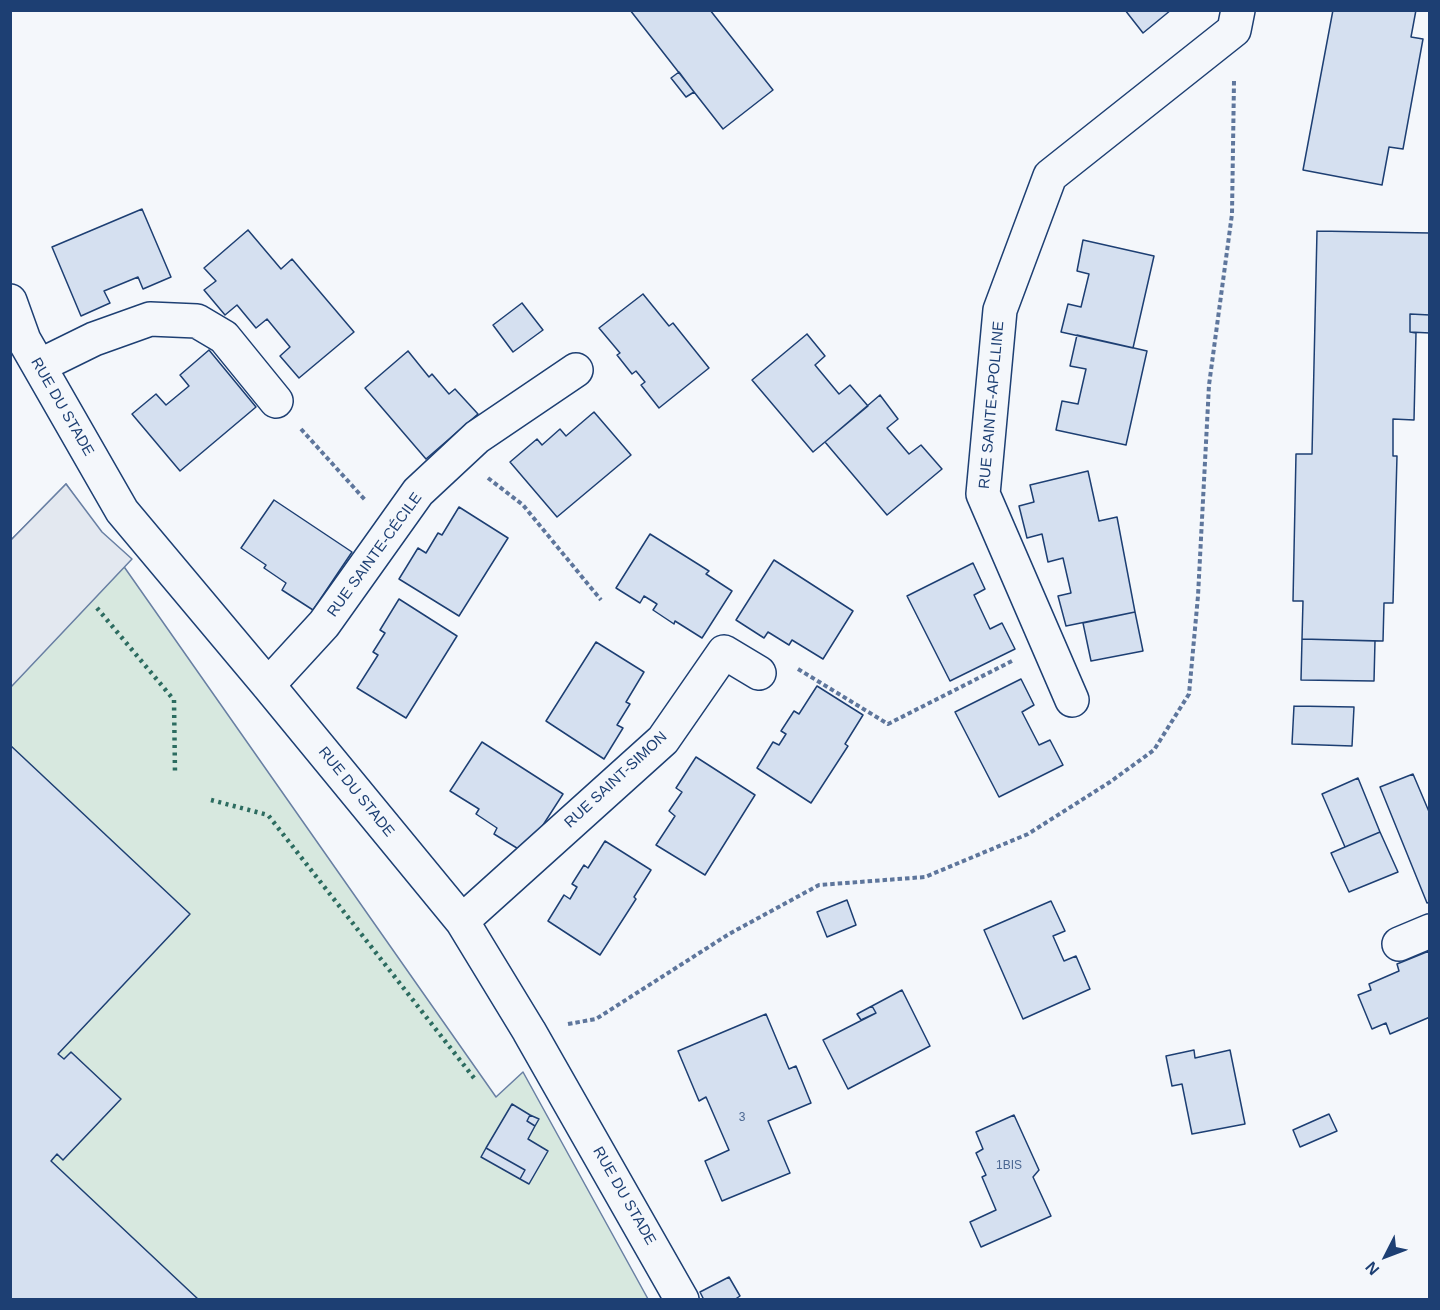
<!DOCTYPE html>
<html>
<head>
<meta charset="utf-8">
<style>
	body { margin:0 }
	#map { position:relative; width:1440px; height:1310px; overflow:hidden; background:#f4f7fb; font-family:Arial,sans-serif }
	canvas { display:block }
	.frame { position:absolute; inset:0; border:12px solid #1d3f73; pointer-events:none }
	.north { position:absolute; left:1356px; top:1226px; width:60px; height:60px; -webkit-text-stroke:4px #f4f7fb; paint-order:stroke; rotate:228deg; font-size:16px; font-weight:700; line-height:24px; text-align:center; color:#1d3f73 }
	.north::after { content:''; display:block; margin:auto; width:21px; height:27px; background:#1d3f73; clip-path:polygon(50% 0,100% 100%,50% 72%,0 100%) }
</style>
</head>
<body>
<div id="map">
<canvas width="1440" height="1310"></canvas>
<div class="frame"></div>
<div class="north">N</div>
</div>
<script>
const context = document.querySelector('canvas').getContext('2d');
context.lineJoin = 'round';
function fill(path, color) { context.fillStyle = color; context.fill(path, 'evenodd'); }
const poly = rows => new Path2D(rows.map(r => 'M' + r).join(''));
function stroke(path, color, width, dash) { context.strokeStyle = color; context.lineWidth = width; context.lineCap = dash ? 'butt' : 'round'; context.setLineDash(dash || []); context.stroke(path); }
function write(font, color, halo, rows, align = 'center') {
  context.font = font + ' Arial,sans-serif'; context.lineWidth = 4.5; context.setLineDash([]); context.textBaseline = 'middle'; context.strokeStyle = halo; context.fillStyle = color; for (const [text, x, y, turn = 0] of rows) {
    context.save(); context.translate(x, y); context.rotate((+turn || 0) * Math.PI / 180); context.textAlign = isNaN(turn) ? turn : align; if (halo) context.strokeText(text, 0, 0); context.fillText(text, 0, 0); context.restore();
  }
}
const green = poly([
	[66,484,496,1097,523,1072,648,1299,11,1300,11,540,66,484]
]);
fill(green, '#d7e8df');
stroke(green, '#687fa3', 1.5);
const parking = poly([
	[66,484,102,532,132,559,11,687,11,540,66,484]
]);
fill(parking, '#e3e8f0');
stroke(parking, '#687fa3', 1.5);
const building = poly([
	[630,10,710,10,773,90,723,129,630,10],
	[1125,10,1171,10,1143,33,1125,10],
	[1333,10,1416,10,1411,37,1423,39,1403,149,1389,147,1382,185,1303,170,1333,10],
	[679,72,694,92,686,97,671,78,679,72],
	[142,209,171,277,143,289,138,277,104,291,110,303,81,316,52,247,142,209],
	[248,230,281,269,292,259,354,332,299,378,280,356,290,347,267,319,256,328,237,305,225,315,204,290,216,281,204,268,248,230],
	[1317,231,1430,233,1430,315,1410,314,1410,332,1416,333,1414,420,1393,419,1393,456,1397,456,1393,603,1384,603,1383,641,1302,639,1303,601,1293,601,1296,454,1312,454,1317,231],
	[1083,240,1154,256,1133,348,1061,332,1068,304,1081,307,1089,274,1077,271,1083,240],
	[643,294,669,326,673,323,709,368,659,408,641,385,645,382,636,371,632,374,617,355,620,353,599,328,643,294],
	[522,303,543,330,513,352,493,325,522,303],
	[1410,314,1430,315,1430,333,1410,332,1410,314],
	[807,334,825,356,815,365,839,394,850,385,868,406,813,452,752,380,807,334],
	[1077,335,1147,351,1126,445,1056,430,1062,401,1078,404,1086,369,1070,366,1077,335],
	[209,350,256,407,180,471,132,414,156,394,166,405,189,386,180,375,209,350],
	[408,351,429,377,432,374,449,394,455,389,478,414,426,459,365,388,408,351],
	[880,395,898,419,887,428,909,454,921,445,942,469,887,515,825,442,880,395],
	[594,412,631,455,557,517,510,462,537,439,542,445,560,429,566,436,594,412],
	[1088,471,1099,521,1117,517,1135,612,1066,626,1058,596,1071,593,1063,558,1048,562,1042,534,1027,538,1019,506,1034,502,1030,485,1088,471],
	[274,500,352,552,313,610,282,590,286,583,264,568,266,565,241,548,274,500],
	[459,507,508,538,459,616,399,579,418,548,426,553,438,533,442,535,459,507],
	[650,534,709,571,706,574,732,591,702,638,675,621,674,624,653,610,657,604,644,596,640,603,616,588,650,534],
	[774,560,853,611,823,659,792,640,789,645,768,632,764,638,736,620,774,560],
	[973,563,985,589,974,595,990,629,1002,623,1015,649,950,681,907,596,973,563],
	[399,599,457,636,406,718,357,688,378,655,373,652,385,633,380,630,399,599],
	[1135,612,1143,651,1091,661,1083,623,1135,612],
	[1302,639,1375,641,1374,681,1301,680,1302,639],
	[596,642,644,672,626,702,630,704,617,725,623,728,604,759,546,721,596,642],
	[1021,679,1034,705,1022,712,1039,745,1050,740,1063,765,999,797,955,712,1021,679],
	[817,686,863,715,845,744,848,746,811,803,757,768,773,742,779,745,786,734,781,731,794,711,799,714,817,686],
	[1294,706,1354,707,1352,746,1292,744,1294,706],
	[482,742,563,794,525,853,494,834,497,828,476,814,479,809,450,791,482,742],
	[10,745,190,914,58,1054,64,1059,71,1052,121,1099,63,1160,57,1154,51,1161,199,1300,10,1300,10,745],
	[696,757,755,795,705,875,656,845,675,816,669,811,682,792,676,788,696,757],
	[1413,774,1430,814,1430,902,1427,903,1380,787,1413,774],
	[1358,778,1380,832,1345,847,1322,794,1358,778],
	[1380,832,1398,872,1349,892,1331,853,1380,832],
	[605,841,651,870,634,897,636,899,600,955,548,921,564,895,570,899,577,887,572,884,584,865,588,868,605,841],
	[847,900,856,925,827,937,817,912,847,900],
	[1051,901,1065,931,1053,936,1064,961,1076,956,1090,989,1023,1019,984,930,1051,901],
	[1429,951,1430,1017,1390,1034,1386,1023,1372,1029,1358,995,1371,990,1369,984,1399,971,1397,964,1429,951],
	[902,990,930,1046,848,1089,823,1040,876,1013,872,1006,902,990],
	[872,1006,876,1013,861,1020,857,1014,872,1006],
	[766,1014,789,1069,796,1066,811,1103,768,1121,790,1173,722,1201,705,1161,729,1150,706,1097,699,1101,678,1051,766,1014],
	[1194,1050,1195,1058,1230,1050,1245,1124,1192,1134,1182,1084,1172,1086,1166,1056,1194,1050],
	[512,1104,530,1115,527,1121,535,1126,528,1139,548,1151,529,1184,520,1179,525,1170,486,1148,512,1104],
	[1329,1114,1337,1131,1300,1147,1293,1130,1329,1114],
	[530,1115,539,1119,535,1126,527,1121,530,1115],
	[1014,1115,1039,1170,1033,1177,1051,1216,981,1247,970,1222,996,1210,982,1177,986,1175,976,1153,983,1149,976,1132,1014,1115],
	[486,1148,525,1170,520,1179,481,1157,486,1148],
	[729,1277,740,1296,734,1300,704,1300,700,1292,729,1277]
]);
fill(building, '#d5e0f0');
stroke(building, '#1d3f73', 1.5);
const minor = poly([
	[10,301,24,340,122,511,268,685,462,921,529,1031,682,1300],
	[39,366,94,339,150,319,197,321,224,337,276,401],
	[268,685,324,624,418,492,477,437,576,370],
	[1072,700,983,494,1000,310,1050,176,1234,30,1238,10],
	[462,921,663,740,724,652,759,673],
	[1399,944,1430,931]
]);
stroke(minor, '#1d3f73', 36);
stroke(poly([
	[301,429,366,501],
	[488,478,523,505,601,600],
	[798,669,888,724,1012,661],
	[568,1024,596,1019,729,934,819,885,925,877,1028,834,1110,782,1154,750,1189,694,1198,596,1209,385,1232,214,1234,81]
]), '#5e769c', 4, [4.5, 3]);
stroke(minor, '#f4f7fb', 33);
stroke(poly([
	[97,608,174,700,175,773],
	[211,800,268,815,474,1078]
]), '#2c6c60', 4.5, [3, 4.5]);
write('12px', '#4b6792', null, [
	["3",742,1118],
	["1BIS",1009,1166]
]);
write('15px', '#1d3f73', '#f4f7fb', [
	["RUE SAINTE-APOLLINE",992,405,-85],
	["RUE DU STADE",62,407,60],
	["RUE SAINTE-CÉCILE",375,555,-54],
	["RUE SAINT-SIMON",616,780,-43],
	["RUE DU STADE",356,792,51],
	["RUE DU STADE",624,1196,60]
]);
</script>
</body>
</html>
